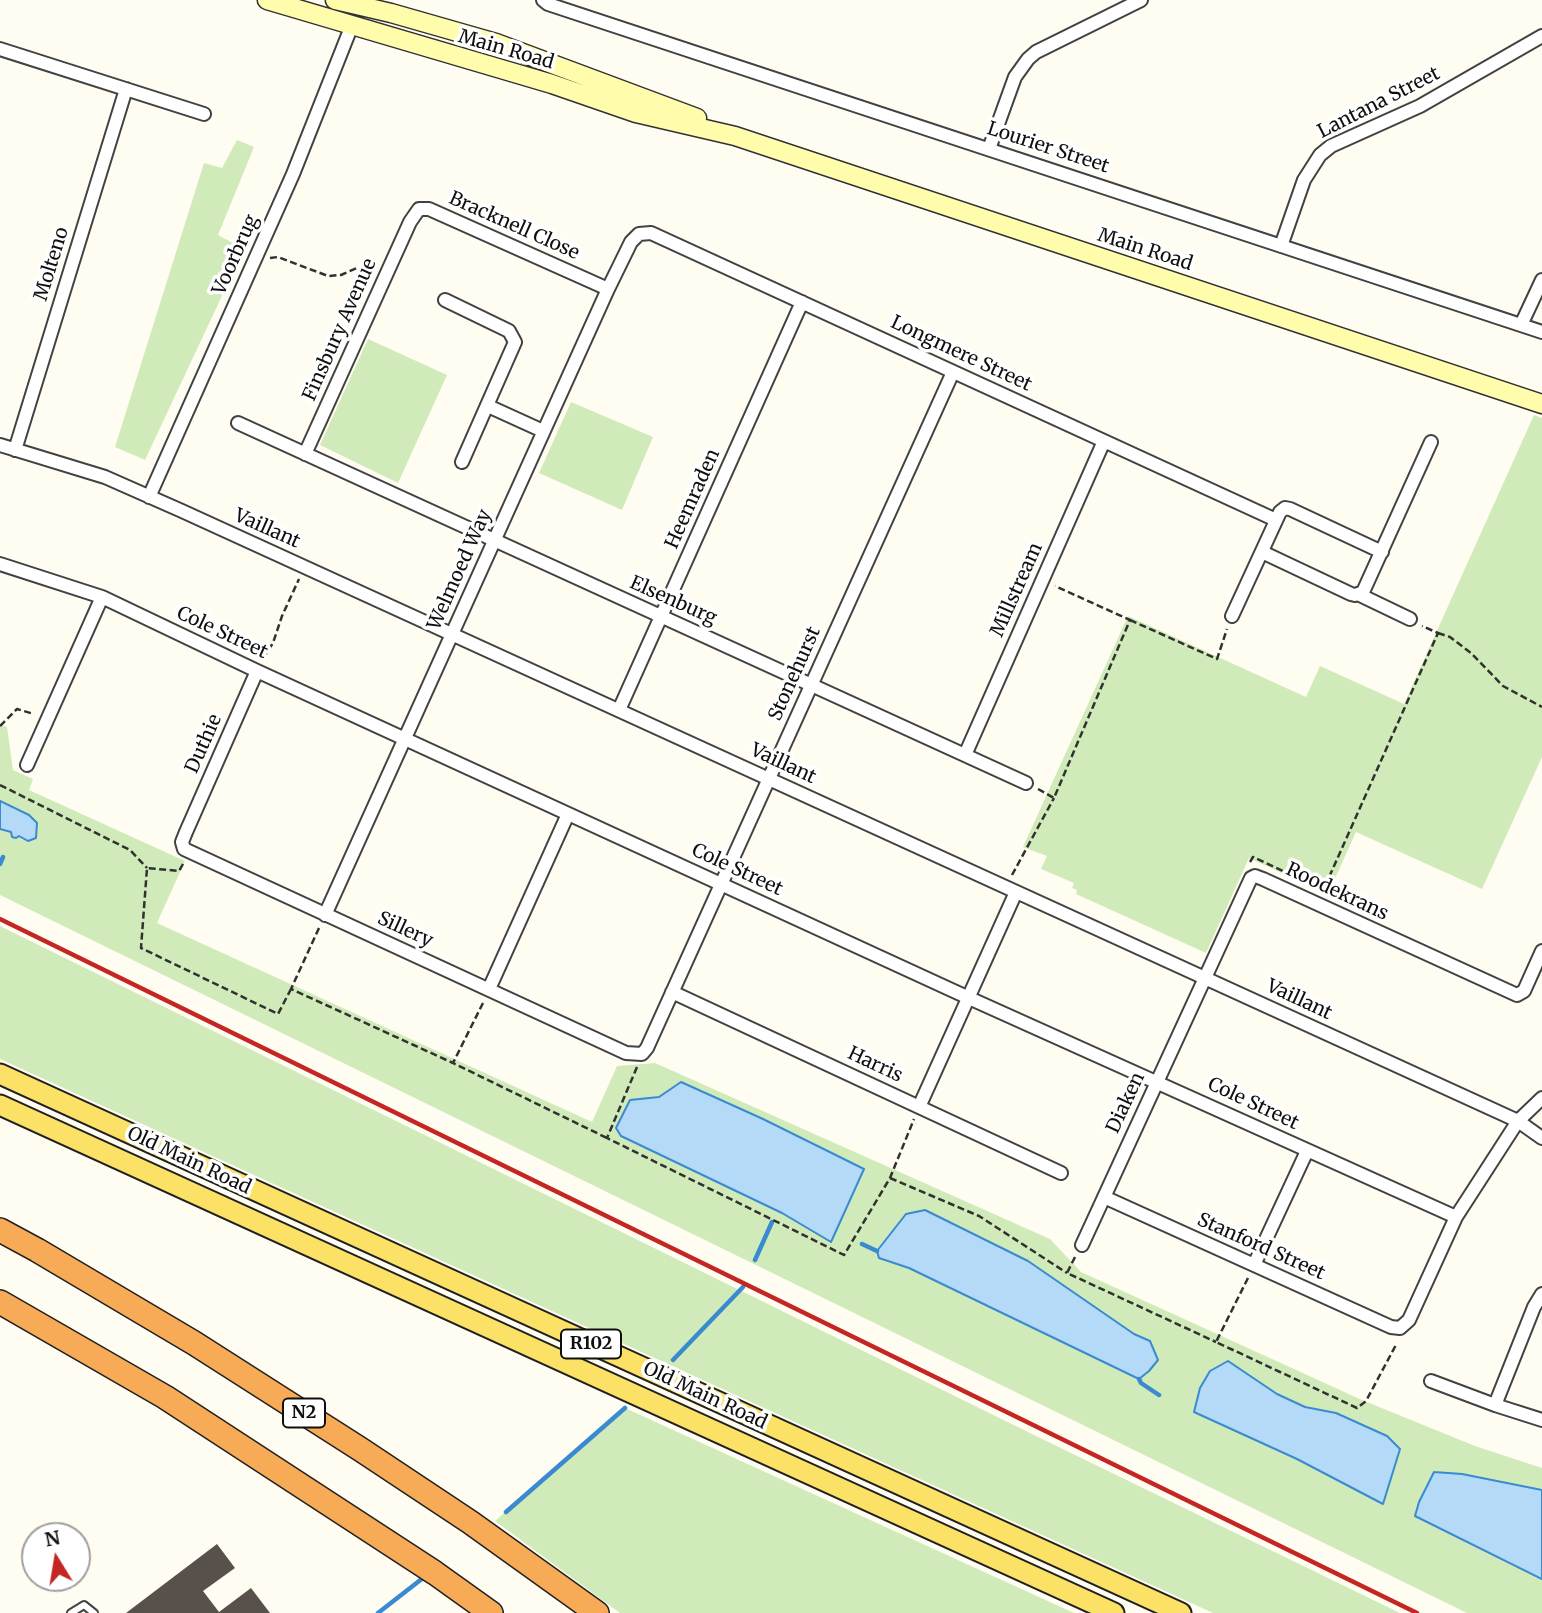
<!DOCTYPE html>
<html>
<head>
<meta charset="utf-8">
<style>
	body { margin:0 }
	#map { position:relative; width:1542px; height:1613px; overflow:hidden; background:#fffdf1; font-family:Merriweather,serif }
	canvas { display:block }
	.north { position:absolute; left:21px; top:1522px; width:70px; height:70px; box-sizing:border-box; background:#fff; border:2px solid #9f9f9f; border-radius:50%; rotate:349deg; font-size:19px; font-weight:700; line-height:28px; text-align:center; color:#0f0f0f }
	.north::after { content:''; display:block; margin:auto; width:24px; height:32px; background:#c42623; clip-path:polygon(50% 0,100% 100%,50% 72%,0 100%) }
</style>
</head>
<body>
<div id="map">
<canvas width="1542" height="1613"></canvas>
<div class="north">N</div>
</div>
<script>
const context = document.querySelector('canvas').getContext('2d');
context.lineJoin = 'round';
function fill(path, color) { context.fillStyle = color; context.fill(path, 'evenodd'); }
const poly = rows => new Path2D(rows.map(r => 'M' + r).join(''));
function stroke(path, color, width, dash) { context.strokeStyle = color; context.lineWidth = width; context.lineCap = dash ? 'butt' : 'round'; context.setLineDash(dash || []); context.stroke(path); }
function write(font, color, halo, rows, align = 'center') {
  context.font = font + ' Merriweather,serif'; context.lineWidth = 7; context.setLineDash([]); context.textBaseline = 'middle'; context.strokeStyle = halo; context.fillStyle = color; for (const [text, x, y, turn = 0] of rows) {
    context.save(); context.translate(x, y); context.rotate((+turn || 0) * Math.PI / 180); context.textAlign = isNaN(turn) ? turn : align; if (halo) context.strokeText(text, 0, 0); context.fillText(text, 0, 0); context.restore();
  }
}
fill(poly([
	[237,140,254,147,218,235,244,249,145,460,115,447,204,163,222,168],
	[368,339,447,375,398,483,320,445],
	[571,402,653,437,622,510,539,473],
	[1534,415,1542,418,1542,757,1482,889,1356,832,1328,894,1249,858,1206,953,1076,894,1077,890,1072,888,1074,883,1041,869,1047,856,1023,847,1128,616,1306,697,1320,666,1404,704],
	[0,725,7,727,13,770,33,779,29,790,185,861,157,923,592,1122,617,1066,655,1063,1050,1239,1081,1272,1362,1400,1475,1446,1542,1468,1542,1490,1462,1474,1434,1472,1415,1516,1542,1579,1542,1613,1467,1613,0,895,0,829,7,832,29,815,0,801],
	[681,1083,763,1119,864,1168,831,1242,782,1213,621,1136,629,1100,659,1097],
	[925,1210,1028,1261,1134,1334,1150,1341,1138,1379,909,1268,880,1258,877,1250,883,1244],
	[1228,1361,1277,1394,1305,1407,1336,1413,1383,1504,1297,1459,1194,1412],
	[0,926,1034,1435,1400,1613,1213,1613,0,1059],
	[625,1408,1074,1613,620,1613,495,1521]
]), '#d0ebb9');
const water = poly([
	[0,801,29,815,37,823,36,838,28,841,19,836,16,838,12,837,11,832,0,829,0,801],
	[681,1082,763,1119,864,1169,831,1242,782,1213,621,1136,616,1128,630,1100,659,1097,681,1082],
	[925,1210,1028,1261,1134,1334,1150,1341,1158,1360,1149,1371,1139,1379,909,1268,879,1258,877,1251,906,1214,925,1210],
	[1228,1361,1277,1394,1305,1407,1336,1413,1387,1436,1400,1449,1383,1504,1297,1459,1194,1412,1200,1388,1210,1371,1228,1361],
	[1434,1472,1462,1474,1542,1490,1542,1579,1415,1516,1419,1502,1434,1472]
]);
fill(water, '#b5daf8');
stroke(water, '#398ad1', 2);
stroke(poly([
	[0,864,3,857],
	[862,1244,877,1251],
	[755,1260,772,1222],
	[673,1360,743,1287],
	[1139,1379,1141,1383,1159,1395],
	[506,1512,625,1408],
	[378,1613,423,1578]
]), '#398ad1', 4.5);
fill(poly([
	[217,1544,235,1568,203,1591,219,1612,251,1588,270,1613,126,1613]
]), '#58514b');
const lane = poly([
	[71,1613,84,1605,94,1613]
]);
const street = poly([
	[543,0,548,4,1542,332],
	[0,49,204,114],
	[989,149,1015,77,1028,59,1036,52,1141,0],
	[1281,246,1304,180,1320,155,1331,146,1420,106,1542,36],
	[445,300,509,331,515,342,462,462],
	[1521,325,1542,280],
	[488,406,543,431],
	[238,423,1026,783],
	[0,445,105,477,182,511,1518,1121,1542,1138],
	[15,450,126,89],
	[305,454,410,222,419,209,429,209,608,289],
	[149,497,293,174,352,25],
	[1262,552,1351,594,1355,595,1363,592,1431,442],
	[0,564,102,597,257,671,969,998,1456,1217],
	[1360,595,1410,619],
	[1232,616,1280,512,1285,508,1290,509,1382,552],
	[257,671,186,832,182,842,184,849,626,1053,642,1054,647,1048,953,372],
	[619,710,802,302],
	[965,755,1104,441],
	[27,765,102,597],
	[325,915,608,289,631,242,639,234,651,233,1276,520],
	[489,989,568,814],
	[672,992,1061,1173],
	[919,1107,1016,892],
	[1104,1197,1391,1327,1400,1328,1409,1320,1456,1217,1518,1121,1542,1098],
	[1082,1245,1251,878,1255,876,1263,879,1517,995,1524,991,1542,951],
	[1254,1265,1307,1151],
	[1542,1294,1534,1307,1495,1405,1542,1420],
	[1431,1381,1495,1405]
]);
const secondary = poly([
	[267,0,552,84,636,113,735,136,1542,404],
	[335,0,391,13,496,43,697,118]
]);
const primary = poly([
	[0,1074,1181,1613],
	[0,1105,1114,1613]
]);
const highway = poly([
	[0,1230,37,1250,194,1343,360,1449,470,1522,597,1613],
	[0,1302,165,1397,435,1573,491,1613]
]);
stroke(lane, '#424242', 10);
stroke(street, '#424242', 16);
stroke(secondary, '#313131', 21);
stroke(primary, '#202020', 23);
stroke(highway, '#202020', 26);
stroke(poly([
	[270,258,278,257,328,276,341,275,357,268,373,271],
	[1130,620,1217,659,1227,629],
	[1438,633,1450,637,1471,653,1503,686,1542,707],
	[263,659,273,643,282,616,299,579],
	[0,726,17,709,34,714],
	[0,785,130,850,147,868],
	[1038,789,1054,798,1130,620,1055,586],
	[1250,862,1253,857,1302,880],
	[183,864,179,871,147,868,141,948,278,1014,291,989],
	[1012,875,1054,798],
	[1314,886,1321,887,1326,884,1438,633,1422,626],
	[319,928,291,989,453,1063],
	[483,1003,453,1063,607,1138],
	[637,1067,607,1138,844,1255,890,1178,914,1119],
	[890,1178,979,1216,1067,1273],
	[1075,1257,1067,1273,1216,1342],
	[1248,1278,1216,1342,1357,1408,1366,1401,1397,1343]
]), '#313131', 2.5, [7, 3.5]);
stroke(lane, '#fff', 6);
stroke(street, '#fff', 12);
stroke(secondary, '#fffcac', 18);
stroke(primary, '#fbe165', 19);
stroke(highway, '#f8ab57', 23);
stroke(poly([
	[0,919,1417,1613]
]), '#c42623', 4.5);
for (const [x, y, w] of [
	[591,1344,60],
	[304,1413,42]
]) { const box = new Path2D(); box.roundRect(x - w / 2, y - 14.5, w, 29, 5); context.fillStyle = '#fff'; context.fill(box); stroke(box, '#0f0f0f', 2); }
write('bold 18px', '#0f0f0f', null, [
	["R102",591,1344],
	["N2",304,1413]
]);
write('19px', '#0f0f0f', '#fff', [
	["Main Road",506,50,16],
	["Lantana Street",1379,103,-27],
	["Lourier Street",1048,148,18],
	["Bracknell Close",514,226,24],
	["Main Road",1145,250,18],
	["Voorbrug",236,255,-66],
	["Molteno",52,264,-73],
	["Finsbury Avenue",340,330,-66],
	["Longmere Street",961,354,25],
	["Heemraden",693,499,-66],
	["Vaillant",267,529,24],
	["Welmoed Way",460,570,-66],
	["Millstream",1017,590,-66],
	["Elsenburg",673,601,24],
	["Cole Street",222,633,25],
	["Stonehurst",795,674,-66],
	["Duthie",204,744,-66],
	["Vaillant",783,764,25],
	["Cole Street",737,870,25],
	["Roodekrans",1337,892,25],
	["Sillery",405,930,25],
	["Vaillant",1299,1000,25],
	["Harris",875,1065,25],
	["Diaken",1126,1103,-65],
	["Cole Street",1253,1104,25],
	["Old Main Road",189,1161,25],
	["Stanford Street",1261,1247,24],
	["Old Main Road",705,1396,25]
]);
</script>
</body>
</html>
